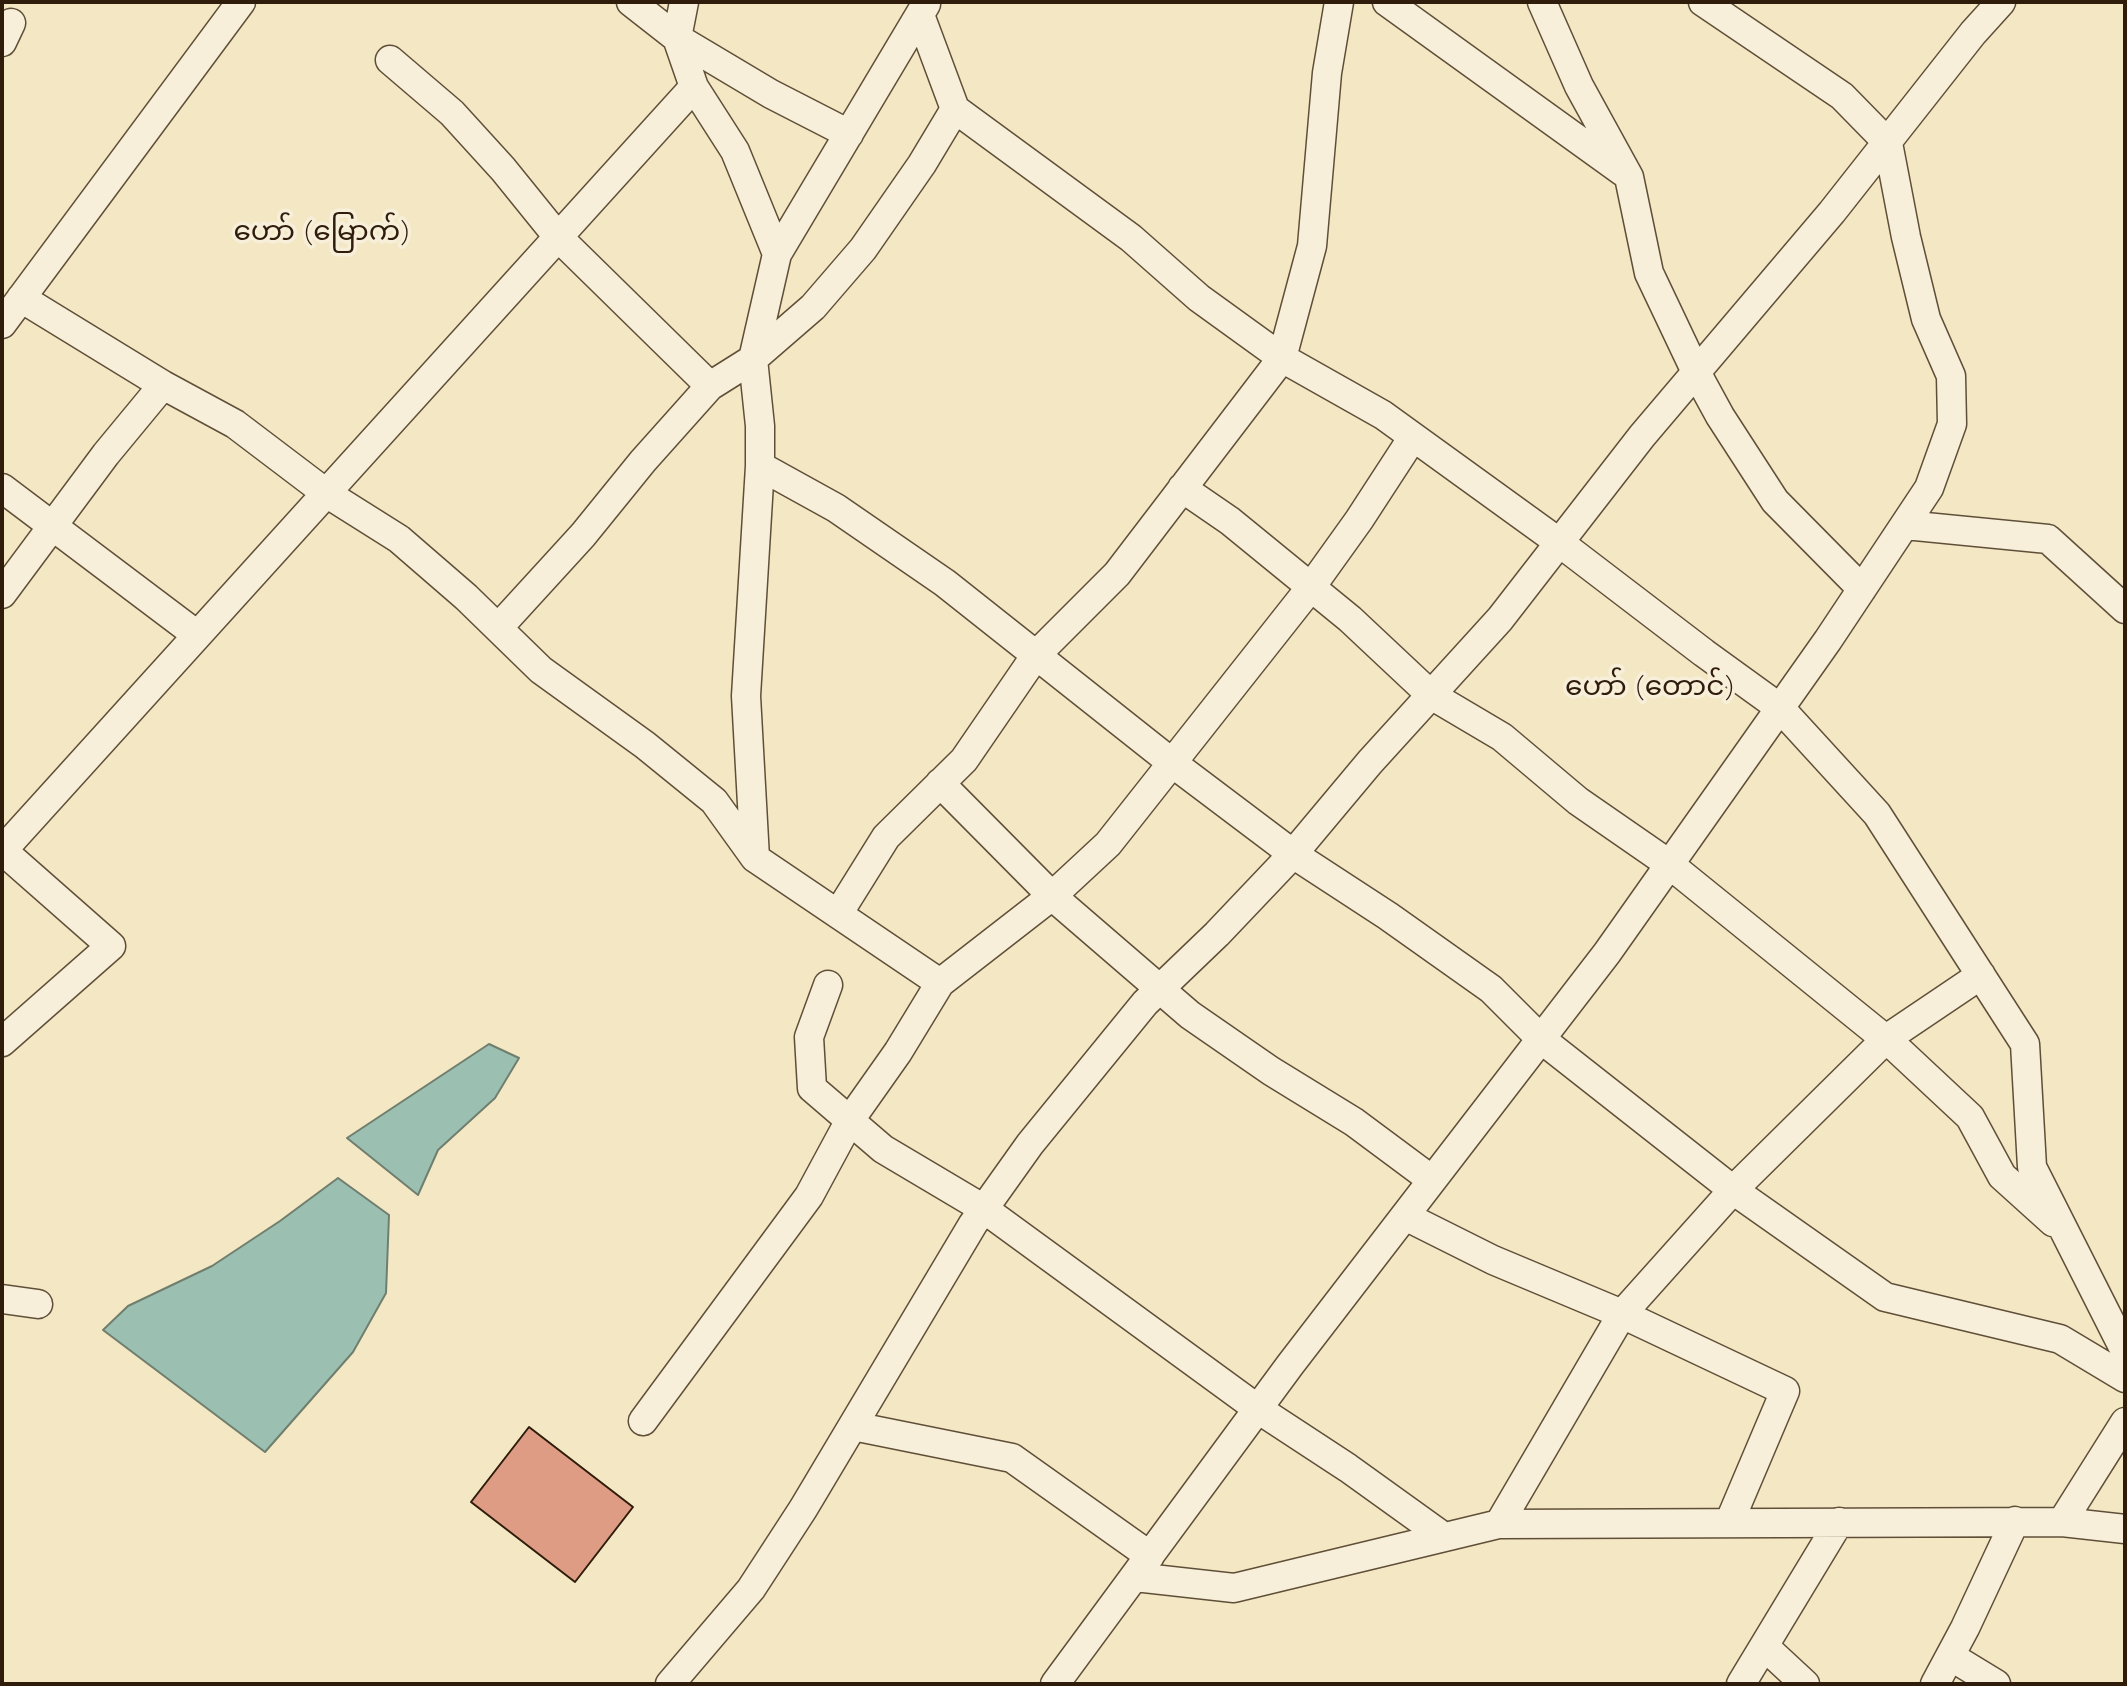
<!DOCTYPE html>
<html>
<head>
<meta charset="utf-8">
<style>
	body { margin:0 }
	#map { position:relative; width:2127px; height:1686px; overflow:hidden; background:#f3e7c4; font-family:"Old Standard TT",serif }
	canvas { display:block }
	.frame { position:absolute; inset:0; border:4px solid #2f1c0a; pointer-events:none }
</style>
</head>
<body>
<div id="map">
<canvas width="2127" height="1686"></canvas>
<div class="frame"></div>
</div>
<script>
const context = document.querySelector('canvas').getContext('2d');
context.lineJoin = 'round';
function fill(path, color) { context.fillStyle = color; context.fill(path, 'evenodd'); }
const poly = rows => new Path2D(rows.map(r => 'M' + r).join(''));
function stroke(path, color, width, dash) { context.strokeStyle = color; context.lineWidth = width; context.lineCap = dash ? 'butt' : 'round'; context.setLineDash(dash || []); context.stroke(path); }
function write(font, color, halo, rows, align = 'center') {
  context.font = font + ' "Old Standard TT","Noto Sans Myanmar",serif'; context.lineWidth = 7; context.setLineDash([]); context.textBaseline = 'middle'; context.strokeStyle = halo; context.fillStyle = color; for (const [text, x, y, turn = 0] of rows) {
    context.save(); context.translate(x, y); context.rotate((+turn || 0) * Math.PI / 180); context.textAlign = isNaN(turn) ? turn : align; if (halo) context.strokeText(text, 0, 0); context.fillText(text, 0, 0); context.restore();
  }
}
const water = poly([
	[489,1044,519,1058,495,1098,438,1150,418,1195,347,1138,489,1044],
	[338,1178,389,1215,386,1293,353,1352,265,1452,103,1330,128,1306,212,1266,280,1221,338,1178]
]);
fill(water, '#9bc0b1');
stroke(water, '#707e6e', 2);
const building = poly([
	[529,1427,633,1507,575,1582,471,1502,529,1427]
]);
fill(building, '#de9c85');
stroke(building, '#2f1c0a', 2);
const minor = poly([
	[631,2,677,38,771,94,849,134],
	[684,2,677,38,694,87,735,151,777,254,753,359,760,426,760,466,746,696,755,858],
	[1387,2,1623,172],
	[1542,2,1579,86,1629,177,1649,273,1696,372,1720,416,1775,501,1862,589],
	[920,15,955,109,1131,238,1199,298,1282,358,1383,415,1560,543,1704,653,1780,708,1877,814,2025,1044,2032,1167,2125,1351],
	[2,42,11,23],
	[390,60,452,113,503,169,558,237,710,386],
	[777,254,926,4],
	[21,298,163,385,235,424,326,493,399,539,466,597,541,670,645,745,714,801,755,858,940,983],
	[2,324,241,2],
	[760,466,836,508,945,583,1171,762,1293,854,1388,916,1491,989,1541,1039,1733,1190,1885,1297,2060,1339,2125,1378],
	[2,488,197,635],
	[1182,488,1230,521,1350,619,1431,695,1502,737,1578,801,1669,864,1894,1046,1970,1117,2002,1176,2053,1222],
	[1905,525,2048,539,2125,609],
	[2,594,106,454,163,385],
	[498,628,583,535,643,461,710,386,753,359,813,307,863,249,922,164,955,109],
	[940,783,1052,896,1190,1015,1271,1071,1354,1122,1432,1180],
	[2,850,111,946,2,1042],
	[2,851,694,87],
	[838,914,886,837,964,760,1036,655,1117,574,1282,358,1312,246,1327,73,1339,2],
	[828,985,809,1037,812,1088,883,1149,984,1209,1258,1409,1348,1468,1444,1537],
	[1405,1216,1493,1260,1622,1314,1785,1391,1729,1523],
	[2,1299,38,1304],
	[643,1421,809,1196,850,1120,898,1052,940,983,1052,896,1108,844,1311,587,1359,520,1413,437],
	[853,1426,1012,1458,1150,1556],
	[2062,1522,2125,1422],
	[1499,1524,1622,1314,1733,1190,1886,1039,1981,975],
	[1135,1577,1234,1588,1499,1524,2062,1522,2125,1529],
	[1764,1646,1805,1684],
	[1950,1656,1996,1684],
	[670,1684,751,1589,803,1509,973,1224,1030,1144,1145,1003,1217,934,1293,854,1370,762,1500,619,1642,436,1832,212,1973,33,2001,2],
	[1055,1684,1290,1365,1607,953,1828,640,1929,488,1952,424,1951,376,1926,319,1906,237,1888,143,1842,96,1703,2],
	[1741,1684,1839,1522],
	[1935,1684,1965,1628,2015,1521]
]);
stroke(minor, '#604f38', 31);
stroke(minor, '#f7efd9', 28);
write('28px', '#2f1c0a', '#f7efd9', [
	["ဟော် (မြောက်)",322,233],
	["ဟော် (တောင်)",1650,688]
]);
</script>
</body>
</html>
